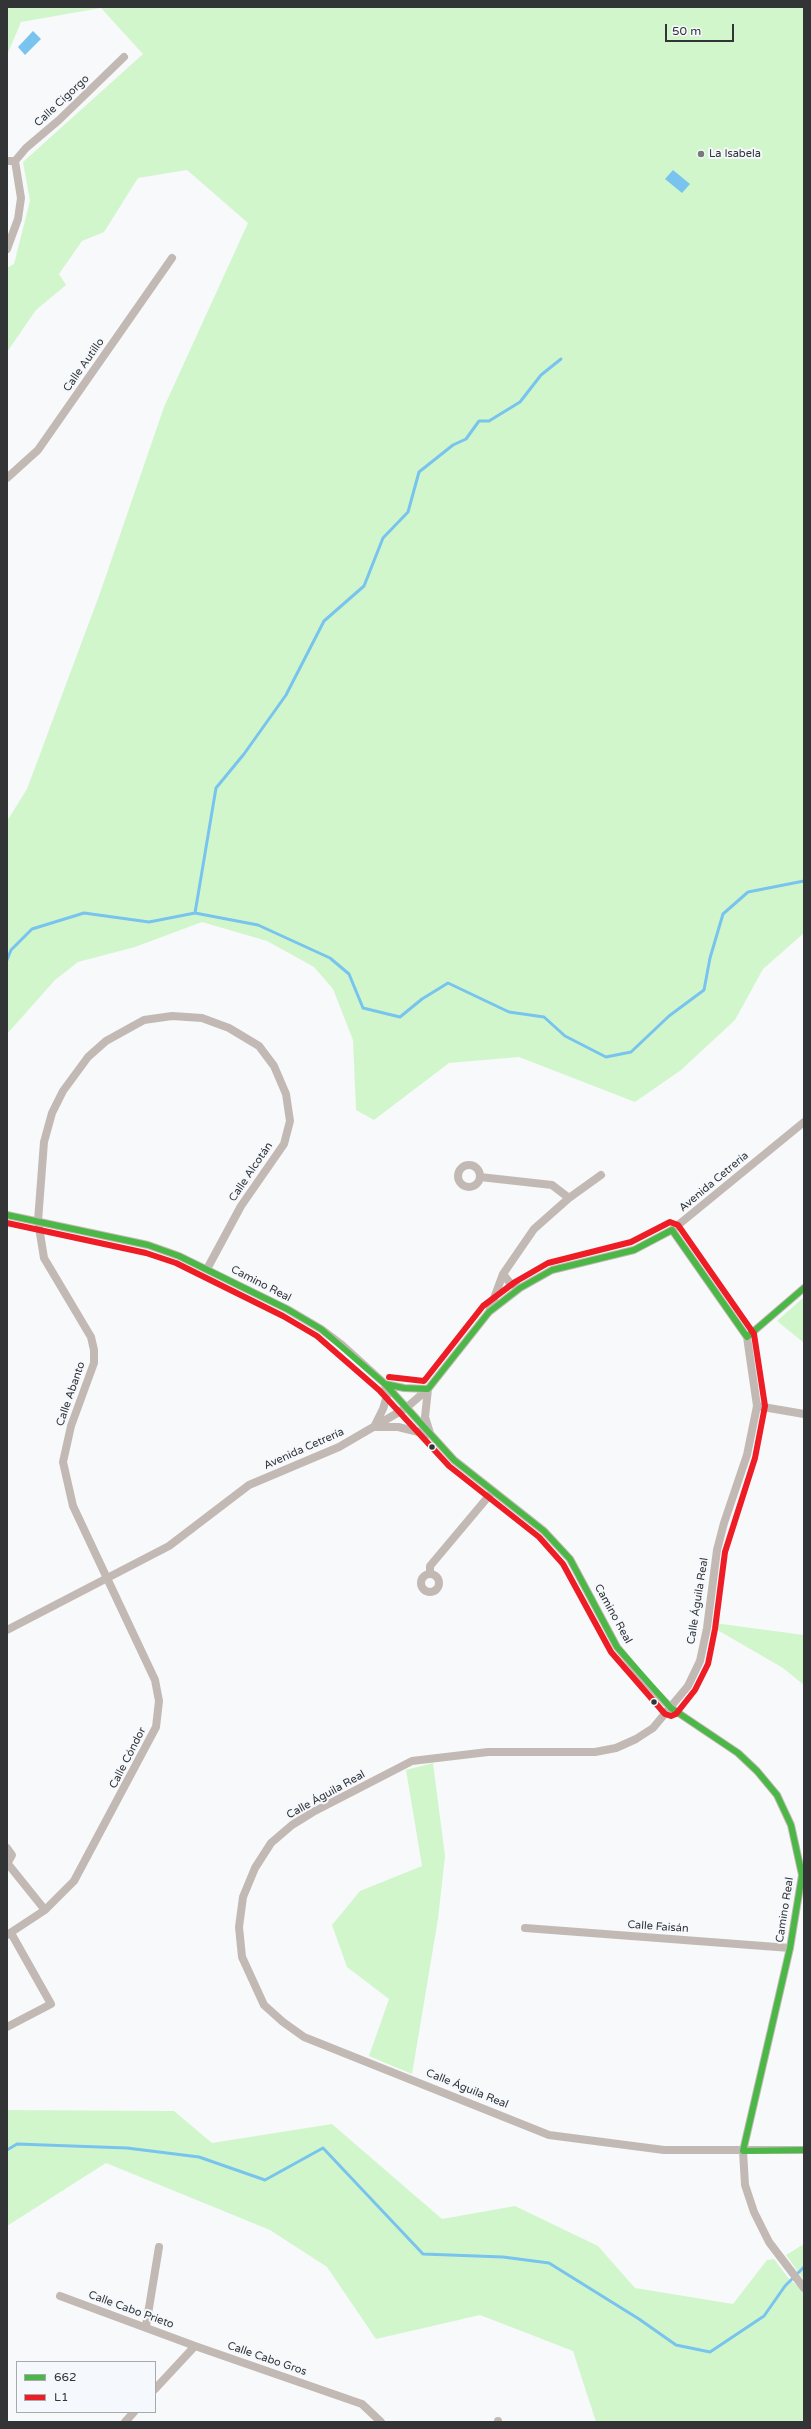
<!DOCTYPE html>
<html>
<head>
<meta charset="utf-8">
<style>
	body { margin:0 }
	#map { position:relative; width:811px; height:2429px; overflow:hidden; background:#f7f9fb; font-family:"Varela Round",sans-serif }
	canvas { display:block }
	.frame { position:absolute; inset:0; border:8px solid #333436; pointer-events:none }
	.legend { position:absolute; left:16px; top:2361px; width:140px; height:52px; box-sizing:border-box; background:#f5f9fd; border:1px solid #a7aaad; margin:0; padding:5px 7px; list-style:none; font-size:12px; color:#333436 }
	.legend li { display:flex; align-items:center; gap:8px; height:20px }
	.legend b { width:20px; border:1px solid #a7aaad }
	.scale { position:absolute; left:665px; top:24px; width:69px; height:18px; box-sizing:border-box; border:2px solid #333436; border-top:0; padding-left:5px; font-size:12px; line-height:14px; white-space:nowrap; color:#333436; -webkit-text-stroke:3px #f5f9fd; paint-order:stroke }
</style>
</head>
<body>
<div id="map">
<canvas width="811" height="2429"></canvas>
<div class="frame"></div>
<ul class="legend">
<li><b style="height:5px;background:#4ab747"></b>662</li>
<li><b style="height:5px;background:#ee1c25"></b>L1</li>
</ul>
<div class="scale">50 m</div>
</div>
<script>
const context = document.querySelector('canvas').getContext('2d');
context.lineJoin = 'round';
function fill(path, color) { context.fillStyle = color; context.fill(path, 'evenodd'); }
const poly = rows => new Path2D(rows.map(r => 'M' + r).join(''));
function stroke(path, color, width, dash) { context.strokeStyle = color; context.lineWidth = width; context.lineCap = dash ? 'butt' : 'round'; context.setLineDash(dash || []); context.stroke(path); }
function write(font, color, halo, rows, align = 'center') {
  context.font = font + ' "Varela Round",sans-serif'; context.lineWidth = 4; context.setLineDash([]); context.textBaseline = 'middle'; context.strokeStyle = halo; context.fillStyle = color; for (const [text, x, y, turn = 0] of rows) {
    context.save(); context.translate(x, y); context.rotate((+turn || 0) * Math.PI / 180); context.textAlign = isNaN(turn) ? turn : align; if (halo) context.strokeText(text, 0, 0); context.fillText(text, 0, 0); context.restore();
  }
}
fill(poly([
	[7,7,804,7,804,933,763,969,735,1020,681,1070,635,1102,519,1057,449,1063,374,1120,356,1110,353,1040,333,989,314,967,267,941,202,922,135,947,78,962,55,980,7,1034,7,821,27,789,100,593,164,407,248,223,187,170,138,178,104,232,82,241,59,274,66,285,36,310,7,352,7,268,14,264,30,201,23,162,143,54,101,8,21,22,7,55],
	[804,1297,804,1343,777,1321],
	[714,1623,804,1635,804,1685,783,1668,714,1628],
	[433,1763,445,1856,438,1919,412,2074,369,2056,389,1999,347,1967,332,1925,360,1891,422,1866,406,1770],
	[7,2110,174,2111,212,2143,332,2124,442,2219,515,2206,598,2246,635,2288,733,2304,767,2260,774,2259,789,2279,804,2291,804,2422,596,2422,573,2351,480,2315,376,2339,327,2267,270,2230,106,2163,7,2226],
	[804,2244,804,2280,786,2255]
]), '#d2f6cc');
fill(poly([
	[33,31,41,39,25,55,18,47],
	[673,170,690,184,682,193,665,179]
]), '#78c4ee');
stroke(poly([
	[195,913,216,788,244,754,286,695,324,621,364,586,383,538,408,512,419,472,453,445,466,439,479,421,489,421,520,402,541,375,561,359],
	[7,960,11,950,32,929,84,913,149,922,195,913,258,925,330,958,349,974,363,1008,400,1017,422,999,448,983,509,1012,544,1017,565,1036,606,1057,631,1052,669,1016,704,990,710,958,723,914,748,892,804,881],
	[7,2150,17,2144,127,2148,199,2157,265,2180,323,2148,423,2254,503,2257,549,2263,639,2319,676,2345,710,2352,764,2316,785,2286,804,2267]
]), '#78c4ee', 3);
stroke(poly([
	[7,161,15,161,26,148,59,120,124,57],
	[7,249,18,219,21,198,15,161],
	[7,478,38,450,172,258],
	'458 1176a11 11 0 1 1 22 0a11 11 0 1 1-22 0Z',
	[480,1177,552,1185,569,1198],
	[7,1215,148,1245,179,1256,287,1309,321,1329,342,1345,385,1384,454,1460,544,1531,570,1559,617,1647,645,1681,671,1708,738,1753,757,1771,777,1795,791,1825,802,1875,790,1948,743,2151,745,2185,754,2212,769,2242,804,2288],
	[672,1230,747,1337,757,1406,747,1455,724,1523,717,1550,707,1628,700,1661,688,1686,653,1728,636,1739,616,1748,595,1752,488,1752,412,1761,313,1812,292,1825,271,1843,255,1868,243,1897,239,1927,242,1957,264,2005,283,2022,304,2037,549,2135,664,2150,804,2150],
	[503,1274,534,1229,569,1198,601,1175],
	[489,1312,503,1274,510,1283,520,1288],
	[747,1337,804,1288],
	[385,1384,387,1396,383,1409,374,1427,398,1427,431,1435],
	[385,1384,404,1388,428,1389],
	[428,1389,425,1417,430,1433],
	[757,1406,804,1414],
	'421 1583a9 9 0 1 1 18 0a9 9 0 1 1-18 0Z',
	[430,1574,430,1566,493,1491],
	[7,1630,169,1546,249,1485,339,1447,406,1408,428,1389,489,1312,520,1288,552,1270,634,1250,672,1230,804,1122],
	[7,1848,12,1855,7,1864],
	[8,1864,45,1910],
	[525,1928,790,1948],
	[7,1935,45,1910,74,1881,156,1727,159,1701,155,1680,73,1506,63,1462,71,1426,94,1363,94,1350,91,1337,44,1258,38,1221,44,1142,52,1113,63,1091,88,1057,106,1041,144,1020,172,1016,202,1018,229,1028,259,1046,274,1066,286,1094,290,1121,284,1144,241,1206,207,1269],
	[7,2027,51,2004,11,1933],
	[60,2296,195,2346],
	[146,2326,159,2247],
	[155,2389,195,2346,362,2404,381,2422],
	[125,2422,134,2412],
	[498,2422,498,2421]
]), '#c3b9b4', 8);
stroke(poly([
	[7,1215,148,1245,179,1256,287,1309,321,1329,385,1384,454,1460,544,1531,570,1559,617,1647,671,1708,738,1753,757,1771,777,1795,791,1825,802,1875,790,1948,743,2151,804,2150],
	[385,1384,404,1388,428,1389,489,1312,520,1288,552,1270,634,1250,672,1230,747,1337,804,1288]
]), '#4ab747', 6);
stroke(poly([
	[7,1223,146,1253,176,1263,283,1316,317,1336,379,1390,449,1466,539,1537,563,1564,611,1652,665,1714,671,1716,676,1714,695,1690,708,1664,715,1629,725,1552,755,1458,765,1406,754,1334,678,1225,670,1222,631,1242,548,1263,515,1282,483,1306,424,1381,389,1377]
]), '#ee1c25', 6);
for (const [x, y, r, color] of [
	[701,154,4,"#78797b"],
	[432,1447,3.5,"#333436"],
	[654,1702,3.5,"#333436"]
]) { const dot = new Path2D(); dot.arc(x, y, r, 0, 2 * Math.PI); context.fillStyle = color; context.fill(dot); stroke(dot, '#f5f9fd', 1.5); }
write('11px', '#333436', '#f5f9fd', [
	["Calle Cigorgo",62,101,-43],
	["Calle Autillo",84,365,-55],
	["Calle Alcotán",251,1172,-56],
	["Avenida Cetrería",714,1182,-40],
	["Camino Real",261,1284,27],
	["Calle Abanto",71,1394,-71],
	["Avenida Cetrería",304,1449,-24],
	["Calle Águila Real",698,1601,-81],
	["Camino Real",613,1614,61],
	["Calle Cóndor",128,1758,-63],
	["Calle Águila Real",326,1795,-29],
	["Camino Real",785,1910,-81],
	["Calle Faisán",658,1927,4],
	["Calle Águila Real",467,2089,22],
	["Calle Cabo Prieto",131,2310,20],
	["Calle Cabo Gros",267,2359,19]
]);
write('11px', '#333436', '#f5f9fd', [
	["La Isabela",709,154]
], 'left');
</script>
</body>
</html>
